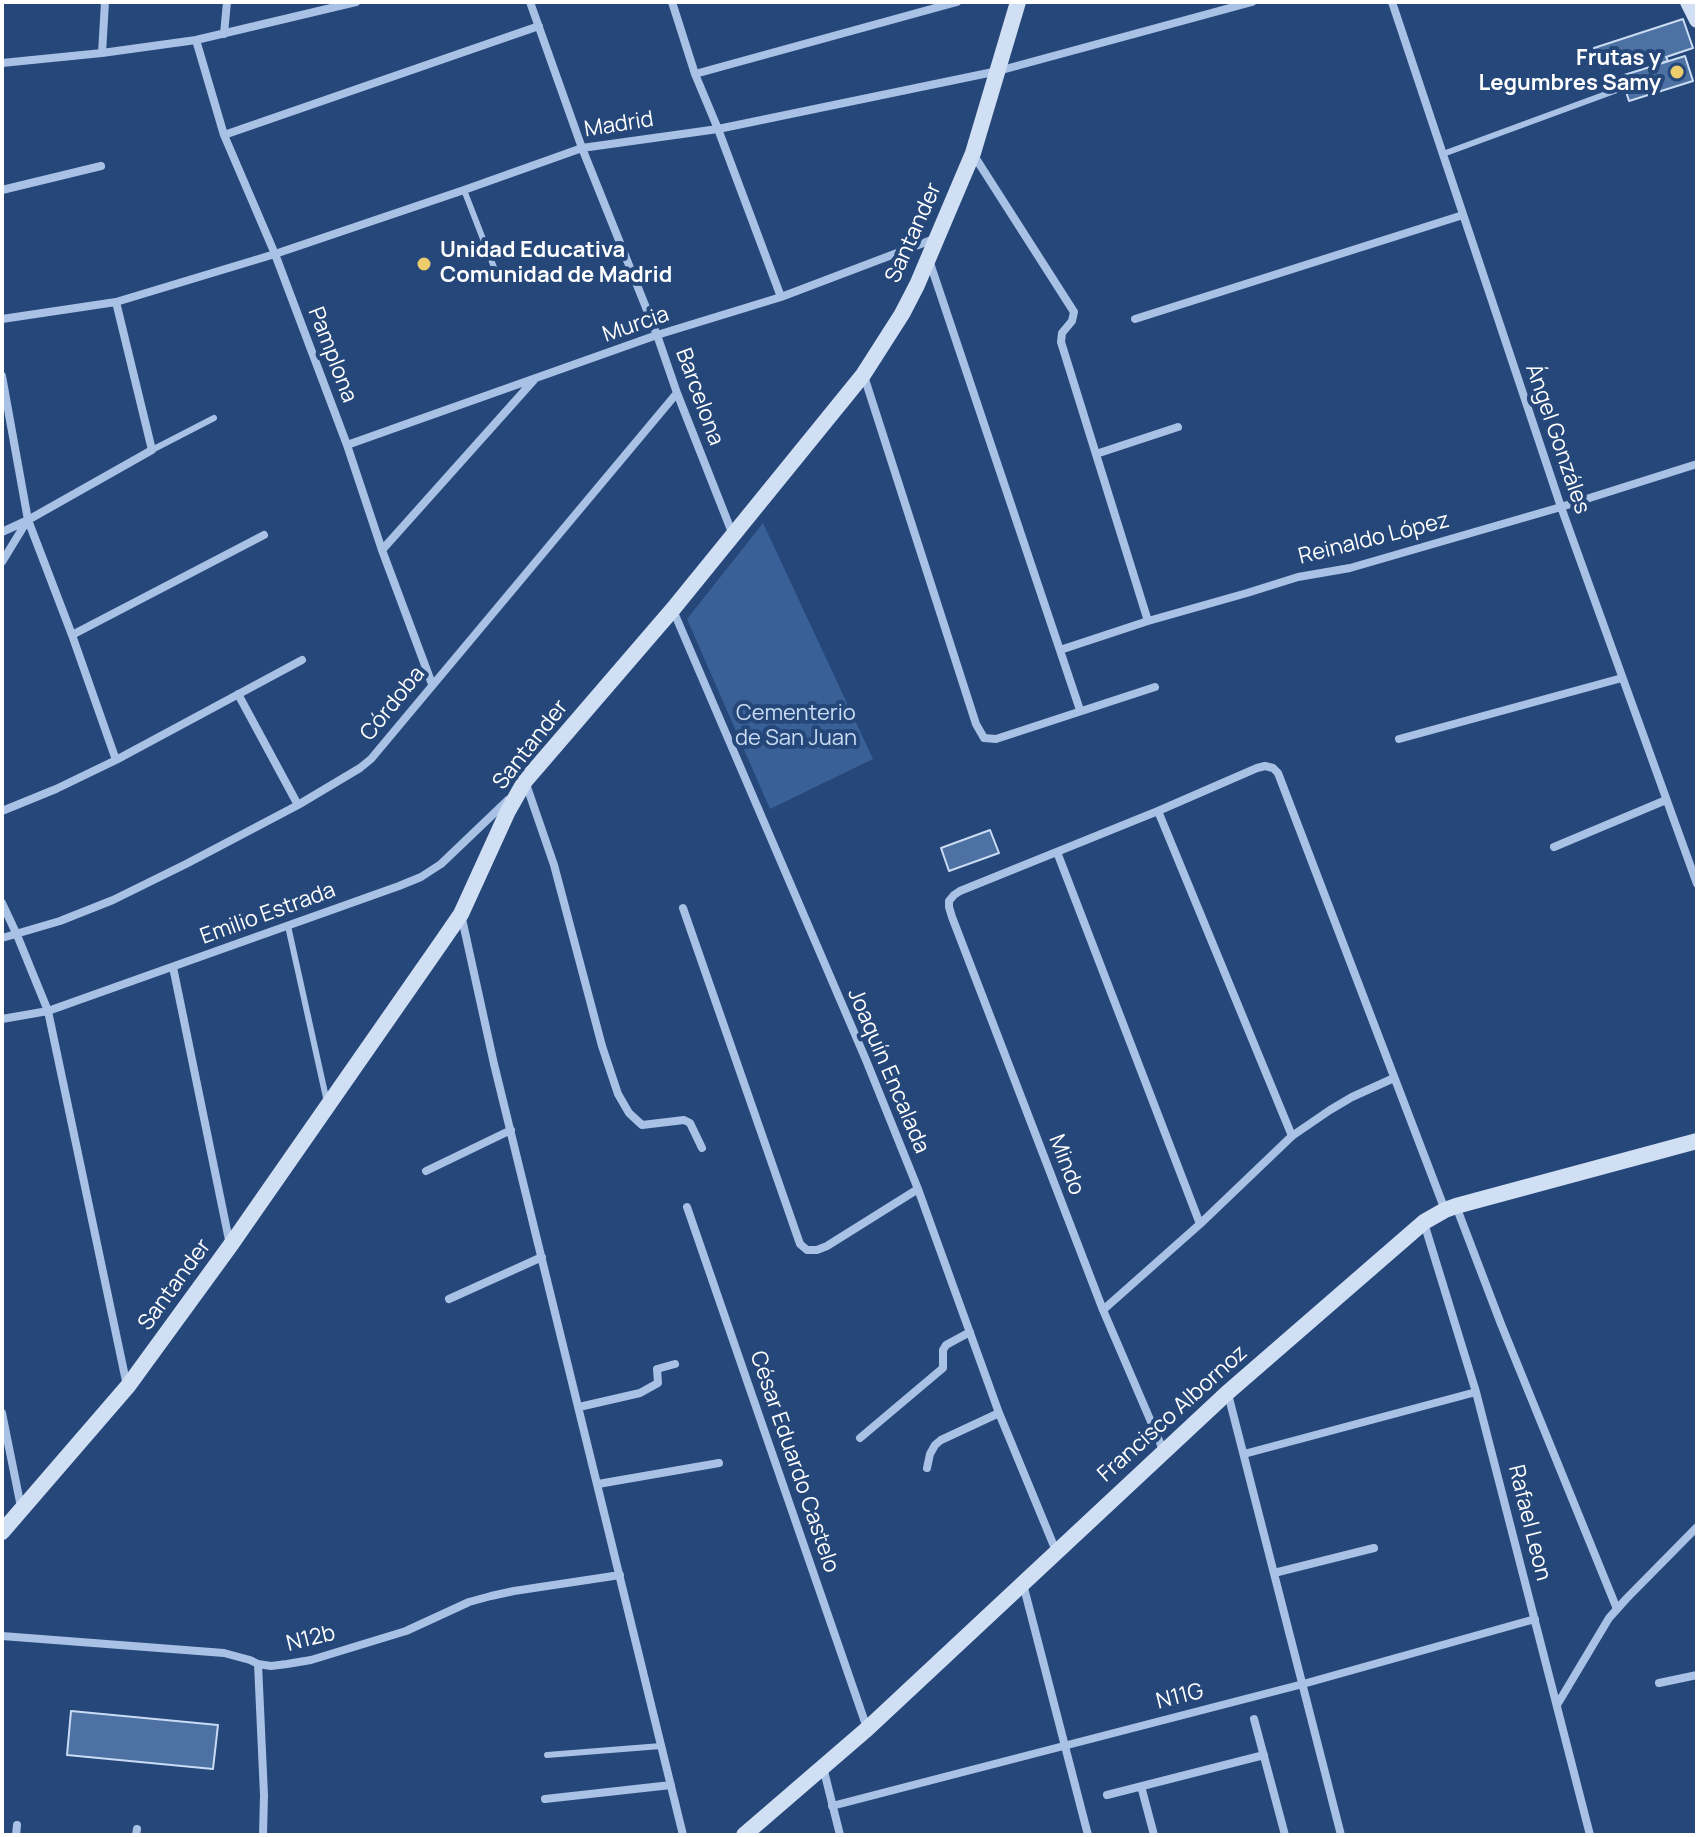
<!DOCTYPE html>
<html>
<head>
<meta charset="utf-8">
<style>
	body { margin:0 }
	#map { position:relative; width:1699px; height:1837px; overflow:hidden; background:#254779; font-family:Manrope,sans-serif }
	canvas { display:block }
	.frame { position:absolute; inset:0; border:4px solid #fff; pointer-events:none }
</style>
</head>
<body>
<div id="map">
<canvas width="1699" height="1837"></canvas>
<div class="frame"></div>
</div>
<script>
const context = document.querySelector('canvas').getContext('2d');
context.lineJoin = 'round';
function fill(path, color) { context.fillStyle = color; context.fill(path, 'evenodd'); }
const poly = rows => new Path2D(rows.map(r => 'M' + r).join(''));
function stroke(path, color, width, dash) { context.strokeStyle = color; context.lineWidth = width; context.lineCap = dash ? 'butt' : 'round'; context.setLineDash(dash || []); context.stroke(path); }
function write(font, color, halo, rows, align = 'center') {
  context.font = font + ' Manrope,sans-serif'; context.lineWidth = 8; context.setLineDash([]); context.textBaseline = 'middle'; context.strokeStyle = halo; context.fillStyle = color; for (const [text, x, y, turn = 0] of rows) {
    context.save(); context.translate(x, y); context.rotate((+turn || 0) * Math.PI / 180); context.textAlign = isNaN(turn) ? turn : align; if (halo) context.strokeText(text, 0, 0); context.fillText(text, 0, 0); context.restore();
  }
}
fill(poly([
	[763,523,873,759,770,809,687,619]
]), '#396097');
const building = poly([
	[1683,19,1693,48,1666,57,1668,61,1652,66,1648,53,1601,68,1594,48,1683,19],
	[1685,56,1693,81,1629,101,1621,76,1685,56],
	[990,830,999,853,949,871,941,848,990,830],
	[71,1711,218,1725,213,1769,67,1755,71,1711]
]);
fill(building, '#4d71a3');
stroke(building, '#cadcf3', 2);
stroke(poly([
	[1443,154,1617,90],
	[464,190,497,275],
	[152,450,214,418],
	[288,926,327,1102],
	[547,1755,661,1746]
]), '#a8c1e4', 6);
stroke(poly([
	[530,2,582,148,657,335,677,393,733,535],
	[672,2,695,74,718,129,781,297],
	[1392,2,1561,507,1697,884],
	[224,34,227,2],
	[196,40,224,135,275,254,347,445,382,550,432,684],
	[102,53,105,2],
	[2,63,102,53,196,40,356,2],
	[695,74,957,2],
	[224,135,539,26],
	[973,154,1074,312,1072,321,1062,333,1061,342,1148,621],
	[2,190,101,166],
	[929,260,1080,710],
	[2,319,116,302,275,254,464,190,582,148,718,129,998,71,1252,2],
	[1135,319,1463,215],
	[2,376,28,520,72,635,116,760],
	[864,376,976,724,984,738,996,739,1155,687],
	[347,445,657,335,781,297,934,239],
	[1096,454,1178,427],
	[2,532,28,520,152,450,116,302],
	[382,550,534,380],
	[2,562,27,521],
	[673,610,866,1060,918,1189,999,1413,1056,1551],
	[72,635,264,535],
	[1060,650,1148,621,1247,593,1298,577,1350,568,1561,507,1697,464],
	[238,694,298,805],
	[1399,739,1622,678],
	[525,781,554,865,602,1046,618,1094,629,1113,642,1125,684,1120,690,1123,702,1148],
	[2,811,56,789,116,760,302,660],
	[1158,811,1292,1136],
	[1554,847,1666,800],
	[1057,852,1200,1224],
	[2,903,17,935,48,1011,127,1386],
	[683,908,800,1244,807,1250,817,1250,827,1246,918,1189],
	[461,914,494,1064,683,1835],
	[2,938,60,921,113,900,186,864,298,805,360,768,371,759,677,393],
	[173,967,230,1245],
	[2,1019,48,1011,399,886,421,877,441,864,508,800],
	[426,1171,511,1130],
	[1456,1206,1501,1324,1617,1609],
	[687,1207,867,1728],
	[1424,1223,1476,1392,1590,1835],
	[449,1299,542,1257],
	[1103,1310,1200,1224,1292,1136,1330,1110,1352,1097,1394,1078],
	[1228,1394,1341,1835],
	[579,1407,640,1393,658,1383,657,1369,675,1364],
	[2,1413,21,1507],
	[860,1438,943,1368,943,1350,946,1345,970,1332],
	[1164,1452,1103,1310,952,917,949,907,949,901,954,895,960,891,1158,811,1257,768,1265,766,1273,768,1278,773,1445,1210],
	[1244,1454,1476,1392],
	[927,1468,930,1454,935,1445,941,1440,999,1413],
	[598,1484,719,1463],
	[1274,1573,1374,1548],
	[1023,1584,1088,1835],
	[2,1636,224,1653,250,1660,258,1664,271,1666,287,1664,311,1660,406,1631,469,1602,491,1596,514,1591,620,1575],
	[258,1664,264,1795,263,1835],
	[1659,1683,1697,1675],
	[1557,1705,1609,1618,1627,1598,1697,1527],
	[1254,1719,1285,1835],
	[823,1767,840,1835],
	[1141,1786,1154,1835],
	[1107,1795,1264,1755],
	[545,1799,671,1785],
	[832,1806,1303,1684,1535,1619],
	[16,1835,17,1825],
	[136,1835,137,1829]
]), '#a8c1e4', 8);
stroke(poly([
	[1688,2,1697,20],
	[2,1532,128,1386,230,1246,441,943,461,914,508,811,525,781,673,609,863,375,902,314,917,285,973,153,1018,2],
	[744,1835,867,1729,1227,1393,1424,1222,1445,1210,1456,1206,1697,1141]
]), '#d1dff4', 16);
for (const [x, y, r, color] of [
	[1677,72,8,"#edcc6c"],
	[424,264,8,"#edcc6c"]
]) { const dot = new Path2D(); dot.arc(x, y, r, 0, 2 * Math.PI); context.fillStyle = color; context.fill(dot); stroke(dot, '#254779', 3); }
write('bold 22px', '#fff', '#254779', [
	["Frutas y",1661,59],
	["Legumbres Samy",1661,84],
	["Unidad Educativa",440,251,"left"],
	["Comunidad de Madrid",440,276,"left"]
], 'right');
write('22px', '#fff', '#254779', [
	["Madrid",619,125,-9],
	["Santander",914,233,-66],
	["Murcia",636,325,-19],
	["Pamplona",332,355,69],
	["Barcelona",699,397,70],
	["Ángel Gonzáles",1557,439,71],
	["Reinaldo López",1374,539,-14],
	["Córdoba",393,704,-51],
	["Santander",531,745,-52],
	["Emilio Estrada",268,914,-20],
	["Joaquín Encalada",888,1071,67],
	["Mindo",1066,1165,69],
	["Santander",175,1285,-54],
	["Francisco Albornoz",1173,1414,-42],
	["César Eduardo Castelo",794,1462,71],
	["Rafael Leon",1529,1523,76],
	["N12b",311,1639,-14],
	["N11G",1180,1697,-14]
]);
write('22px', '#cadcf3', '#254779', [
	["Cementerio",796,714],
	["de San Juan",796,739]
]);
</script>
</body>
</html>
